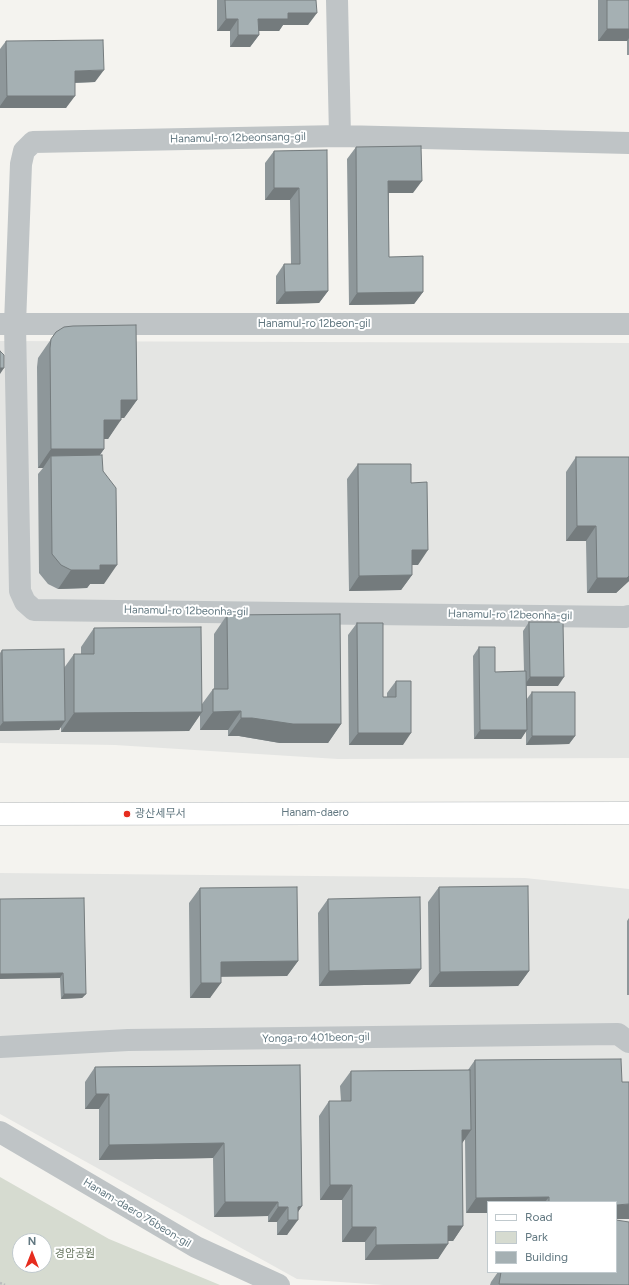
<!DOCTYPE html>
<html>
<head>
<meta charset="utf-8">
<style>
	body { margin:0 }
	#map { position:relative; width:629px; height:1285px; overflow:hidden; background:#f4f3ef; font-family:Figtree,sans-serif }
	canvas { display:block }
	.legend { position:absolute; left:487px; top:1201px; width:130px; height:72px; box-sizing:border-box; background:#fff; border:1px solid #c0c9cd; margin:0; padding:5px 7px; list-style:none; font-size:12px; color:#627881 }
	.legend li { display:flex; align-items:center; gap:8px; height:20px }
	.legend b { width:20px; border:1px solid #c0c9cd }
	.north { position:absolute; left:12px; top:1233px; width:40px; height:40px; box-sizing:border-box; background:#fff; border:1px solid #c0c9cd; border-radius:50%; rotate:0deg; font-size:11px; font-weight:700; line-height:16px; text-align:center; color:#627881 }
	.north::after { content:''; display:block; margin:auto; width:14px; height:18px; background:#e62c1e; clip-path:polygon(50% 0,100% 100%,50% 72%,0 100%) }
</style>
</head>
<body>
<div id="map">
<canvas width="629" height="1285"></canvas>
<ul class="legend">
<li><b style="height:5px;background:#fff"></b>Road</li>
<li><b style="height:11px;background:#d6dbd0"></b>Park</li>
<li><b style="height:11px;background:#a5b0b3"></b>Building</li>
</ul>
<div class="north">N</div>
</div>
<script>
const context = document.querySelector('canvas').getContext('2d');
context.lineJoin = 'round';
function fill(path, color) { context.fillStyle = color; context.fill(path, 'evenodd'); }
const poly = rows => new Path2D(rows.map(r => 'M' + r).join(''));
function stroke(path, color, width, dash) { context.strokeStyle = color; context.lineWidth = width; context.lineCap = dash ? 'butt' : 'round'; context.setLineDash(dash || []); context.stroke(path); }
function write(font, color, halo, rows, align = 'center') {
  context.font = font + ' Figtree,"Noto Sans KR",sans-serif'; context.lineWidth = 4; context.setLineDash([]); context.textBaseline = 'middle'; context.strokeStyle = halo; context.fillStyle = color; for (const [text, x, y, turn = 0] of rows) {
    context.save(); context.translate(x, y); context.rotate((+turn || 0) * Math.PI / 180); context.textAlign = isNaN(turn) ? turn : align; if (halo) context.strokeText(text, 0, 0); context.fillText(text, 0, 0); context.restore();
  }
}
fill(poly([
	[0,341,629,343,629,758,338,759,115,745,0,743],
	[0,873,525,878,629,889,629,1285,384,1285,297,1279,0,1114],
	[488,1202,616,1202,616,1272,488,1272]
]), '#e4e5e3');
fill(poly([
	[0,1177,109,1239,220,1285,0,1285],
	[20,1241,44,1241,44,1265,20,1265]
]), '#d6dbd0');
const major = poly([
	[0,814,629,813]
]);
stroke(major, '#b4b9bc', 23);
stroke(poly([
	[0,1283,5,1285]
]), '#b9bcbd', 2.5, [2, 2]);
stroke(poly([
	[337,0,340,136],
	[629,143,340,136,33,142,24,151,21,164,15,324,20,591,25,602,34,610,625,617,629,616],
	[1,324,629,324],
	[0,1047,128,1040,618,1034,629,1042],
	[0,1132,196,1247,279,1285]
]), '#bfc4c6', 22);
stroke(major, '#fff', 22);
fill(poly([
	[217,0,316,0,308,25,283,25,279,31,258,31,259,35,250,47,230,47,230,31,217,31],
	[598,0,629,0,629,55,627,55,627,41,598,41],
	[6,41,95,82,75,83,66,108,0,108,0,49],
	[356,147,413,193,389,193,389,257,423,292,414,304,349,305,347,159],
	[327,150,328,291,319,303,276,304,276,276,284,264,291,264,290,200,265,200,265,163,274,151],
	[56,332,137,400,124,418,121,418,108,439,104,439,104,449,100,455,104,584,90,584,87,588,58,589,48,584,39,573,38,474,43,468,38,468,37,367,38,358],
	[576,457,629,457,629,581,616,593,587,593,586,541,566,541,566,472],
	[358,464,411,483,418,565,412,565,412,575,401,590,349,591,347,479],
	[227,615,341,724,328,743,280,743,239,736,228,736,228,730,200,730,200,715,189,731,61,732,61,726,59,730,0,731,0,653,2,650,64,668,74,654,81,654,81,647,94,628,202,704,213,689,214,689,214,634],
	[529,622,558,686,526,686,526,700,532,692,575,736,569,744,526,745,526,731,521,739,474,739,473,656,479,647,495,672,524,671,523,631],
	[357,623,383,697,387,697,387,693,396,681,403,745,349,745,348,635],
	[439,887,529,971,518,986,429,987,428,902],
	[200,888,298,961,287,976,221,976,210,998,190,998,189,903],
	[0,899,86,994,82,998,61,999,60,978],
	[328,899,410,984,319,986,318,913],
	[629,918,629,995,627,995,627,921],
	[475,1060,616,1202,488,1202,466,1213,465,1139,462,1142,463,1226,453,1241,448,1241,438,1259,365,1260,365,1242,342,1242,342,1200,320,1200,319,1116,329,1101,341,1101,340,1086,351,1071,468,1070],
	[300,1065,302,1206,298,1212,287,1235,277,1235,277,1222,268,1222,268,1216,214,1217,213,1158,99,1160,99,1109,85,1109,85,1082,95,1067],
	[498,1272,616,1272,629,1285,490,1285,491,1282]
]), '#8e979a');
fill(poly([
	[288,13,317,13,308,25,283,25,279,31,250,31,258,19],
	[226,19,238,19,230,31,217,31],
	[607,29,629,29,629,38,627,41,598,41],
	[238,35,259,35,250,47,230,47],
	[104,70,95,82,66,83,75,71],
	[7,96,75,96,66,108,0,108,0,106],
	[388,181,422,181,413,193,380,193],
	[274,188,299,188,290,200,265,200],
	[328,291,319,303,276,304,285,292],
	[423,292,414,304,349,305,357,293],
	[0,368,4,368,0,374],
	[121,400,137,400,124,418,108,418],
	[104,420,121,420,108,439,91,439],
	[51,449,104,449,91,467,51,456,43,468,38,468],
	[577,526,596,526,586,541,566,541],
	[412,550,428,550,418,565,401,565],
	[100,565,117,565,104,584,90,584,87,588,58,589,71,570],
	[412,575,401,590,349,591,359,576],
	[629,576,629,581,616,593,587,593,597,578],
	[530,677,564,677,558,686,524,686],
	[241,711,228,730,200,730,213,712],
	[202,712,189,731,61,732,74,713],
	[241,718,252,718,341,724,328,743,280,743,239,736,228,736],
	[65,721,59,730,0,731,0,726,3,722],
	[480,730,527,730,521,739,474,739],
	[358,733,411,733,403,745,349,745],
	[532,736,575,736,569,744,526,745],
	[298,961,287,976,210,977,221,962],
	[421,969,410,984,319,986,329,971],
	[529,971,518,986,429,987,440,972],
	[63,973,60,978,0,979,0,974],
	[201,983,221,983,210,998,190,998],
	[64,994,86,994,82,998,61,999],
	[96,1094,109,1094,99,1109,85,1109],
	[462,1130,471,1130,461,1145],
	[224,1143,213,1158,99,1160,109,1145],
	[330,1185,352,1185,342,1200,320,1200],
	[549,1197,545,1202,488,1202,488,1213,466,1213,476,1198],
	[225,1202,278,1202,268,1216,214,1217],
	[629,1204,629,1219,616,1219,616,1205],
	[302,1206,292,1220,298,1220,287,1235,277,1235,298,1207],
	[278,1207,288,1207,277,1222,268,1222],
	[448,1226,463,1226,453,1241,438,1241],
	[352,1227,376,1227,365,1242,342,1242],
	[448,1244,438,1259,365,1260,376,1245]
]), '#747b7d');
const building = poly([
	[225,0,316,0,317,13,288,13,288,19,258,19,259,35,238,35,238,19,226,19,225,0],
	[607,0,629,0,629,29,607,29,607,0],
	[103,40,104,70,75,71,75,96,7,96,6,41,103,40],
	[421,146,422,181,388,181,389,257,423,256,423,292,357,293,356,147,421,146],
	[327,150,328,291,285,292,284,264,300,264,299,188,274,188,274,151,327,150],
	[136,325,137,400,121,400,121,420,104,420,104,449,51,449,50,348,51,339,56,332,64,327,73,326,136,325],
	[0,351,4,355,4,368,0,368,0,351],
	[102,455,103,471,116,488,117,565,100,565,100,570,71,570,61,565,52,554,51,456,102,455],
	[576,457,629,457,629,576,627,578,597,578,596,526,577,526,576,457],
	[358,464,411,464,411,483,427,482,428,550,412,550,412,575,359,576,358,464],
	[340,614,341,724,293,724,252,718,241,718,241,711,213,712,213,689,228,689,227,615,340,614],
	[529,622,563,622,564,677,530,677,529,622],
	[357,623,383,623,383,697,396,697,396,681,411,681,411,733,358,733,357,623],
	[201,627,202,712,74,713,74,654,94,654,94,628,201,627],
	[479,647,495,647,495,672,526,671,527,730,480,730,479,647],
	[64,649,65,721,3,722,2,650,64,649],
	[532,692,575,692,575,736,532,736,532,692],
	[528,886,529,971,440,972,439,887,528,886],
	[297,887,298,961,221,962,221,983,201,983,200,888,297,887],
	[420,897,421,969,329,971,328,899,420,897],
	[84,898,86,994,64,994,63,973,0,974,0,899,84,898],
	[621,1059,622,1082,629,1082,629,1204,616,1205,616,1202,549,1202,549,1197,476,1198,475,1060,621,1059],
	[300,1065,302,1206,298,1207,298,1220,288,1220,288,1207,278,1207,278,1202,225,1202,224,1143,109,1145,109,1094,96,1094,95,1067,300,1065],
	[470,1070,471,1130,462,1130,463,1226,448,1226,448,1244,376,1245,376,1227,352,1227,352,1185,330,1185,329,1101,351,1101,351,1071,470,1070],
	[616,1220,629,1222,629,1285,499,1284,501,1272,616,1272,616,1220]
]);
fill(building, '#a5b0b3');
stroke(building, '#747b7d', 1);
for (const [x, y, r, color] of [
	[127,814,4,"#e62c1e"]
]) { const dot = new Path2D(); dot.arc(x, y, r, 0, 2 * Math.PI); context.fillStyle = color; context.fill(dot); stroke(dot, '#fff', 1.5); }
write('11px', '#627881', '#fff', [
	["Hanamul-ro 12beonsang-gil",238,138,-1],
	["Hanamul-ro 12beon-gil",314,324],
	["Hanamul-ro 12beonha-gil",186,611,1],
	["Hanamul-ro 12beonha-gil",510,615,1],
	["Hanam-daero",315,813],
	["Yonga-ro 401beon-gil",316,1038,-1],
	["Hanam-daero 76beon-gil",137,1213,31]
]);
write('11px', '#627881', '#fff', [
	["광산세무서",135,814]
], 'left');
write('11px', '#697861', '#fff', [
	["경암공원",75,1254]
]);
</script>
</body>
</html>
